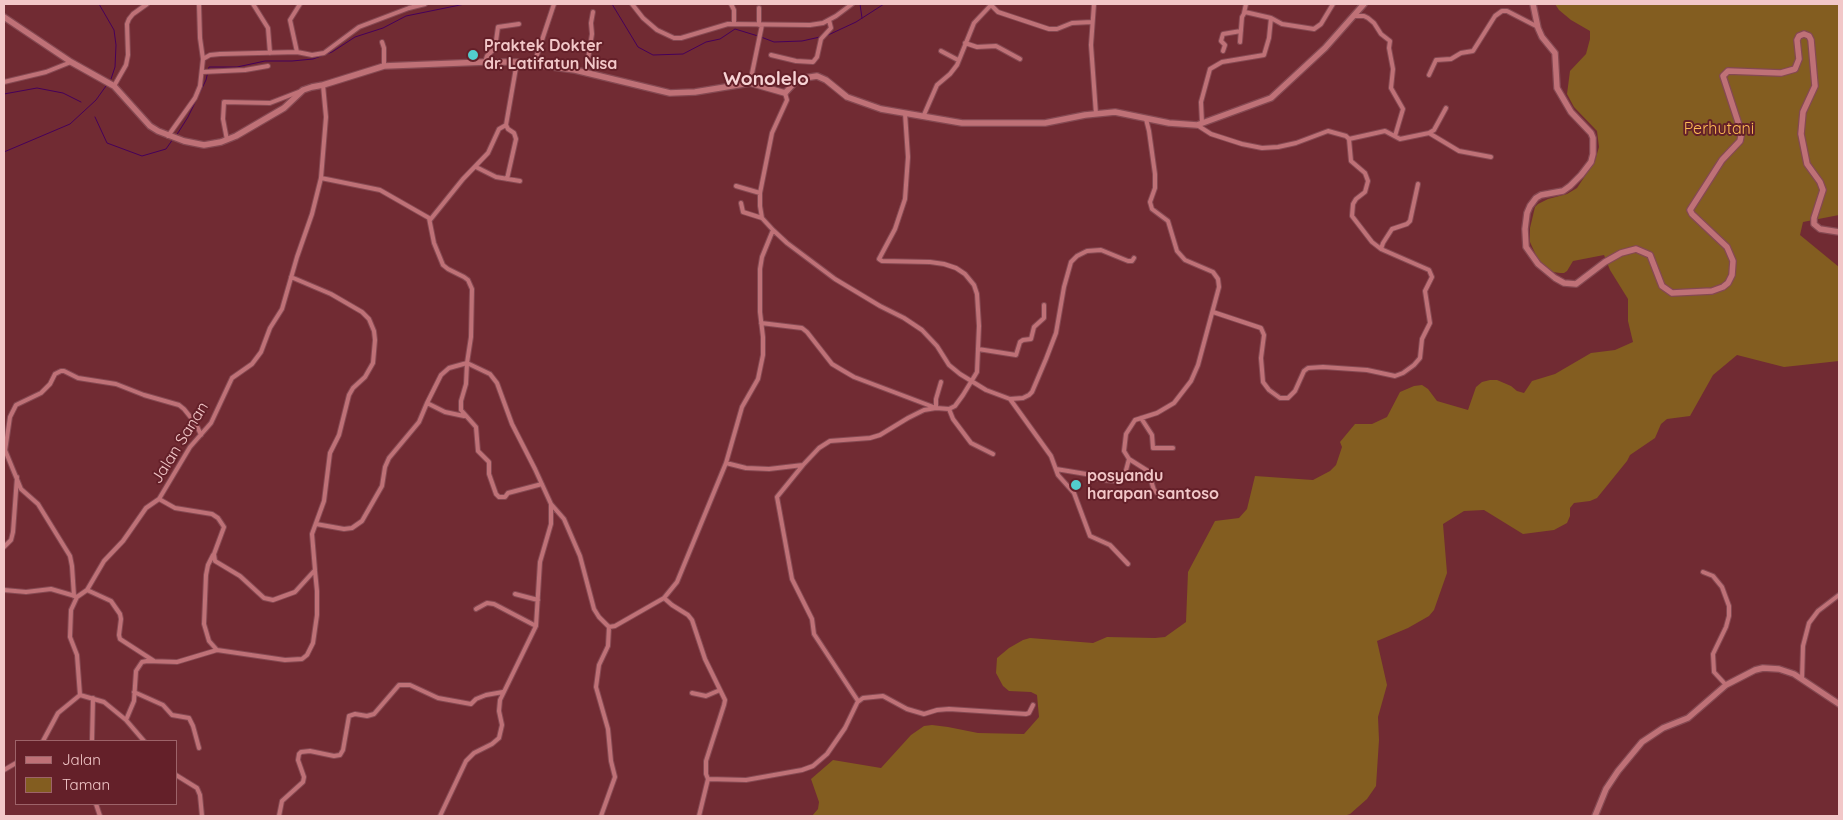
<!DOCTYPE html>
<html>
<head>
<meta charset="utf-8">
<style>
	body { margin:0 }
	#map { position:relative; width:1843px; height:820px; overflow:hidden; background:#712b33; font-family:Quicksand,sans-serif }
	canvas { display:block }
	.frame { position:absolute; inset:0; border:5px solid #f2c7c8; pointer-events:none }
	.legend { position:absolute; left:15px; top:740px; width:162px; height:65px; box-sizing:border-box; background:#642029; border:1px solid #9d6369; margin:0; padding:6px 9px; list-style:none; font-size:15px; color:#f2c7c8 }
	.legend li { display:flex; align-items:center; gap:10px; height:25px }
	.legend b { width:25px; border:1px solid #9d6369 }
</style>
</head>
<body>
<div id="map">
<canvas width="1843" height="820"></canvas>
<div class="frame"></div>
<ul class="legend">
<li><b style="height:6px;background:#bf7177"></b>Jalan</li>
<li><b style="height:14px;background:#835d20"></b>Taman</li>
</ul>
</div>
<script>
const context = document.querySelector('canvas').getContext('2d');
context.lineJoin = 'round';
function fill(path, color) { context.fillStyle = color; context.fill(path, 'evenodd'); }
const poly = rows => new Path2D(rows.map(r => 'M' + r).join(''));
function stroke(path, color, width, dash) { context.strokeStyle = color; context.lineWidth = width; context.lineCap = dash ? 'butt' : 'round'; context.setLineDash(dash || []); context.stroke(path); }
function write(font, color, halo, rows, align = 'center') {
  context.font = font + ' Quicksand,sans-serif'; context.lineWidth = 4; context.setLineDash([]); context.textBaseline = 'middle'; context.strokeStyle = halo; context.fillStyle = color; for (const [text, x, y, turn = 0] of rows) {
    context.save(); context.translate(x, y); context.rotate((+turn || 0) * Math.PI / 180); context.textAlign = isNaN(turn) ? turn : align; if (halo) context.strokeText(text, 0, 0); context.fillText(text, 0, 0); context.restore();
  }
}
fill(poly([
	[1555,4,1839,4,1839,215,1803,222,1800,235,1839,267,1839,361,1784,367,1737,355,1713,375,1690,416,1667,419,1661,424,1655,438,1630,455,1627,461,1597,498,1590,501,1574,503,1570,508,1570,516,1567,523,1554,530,1523,534,1484,510,1464,511,1443,524,1447,573,1434,610,1429,616,1408,628,1377,641,1387,685,1378,717,1379,740,1376,786,1367,799,1350,814,1344,816,812,816,818,809,819,802,811,779,833,760,881,768,911,735,924,726,932,725,948,727,978,733,1024,734,1039,717,1037,695,1031,692,1009,691,1003,686,996,673,997,658,1009,648,1023,640,1030,638,1093,643,1107,637,1155,638,1165,637,1186,622,1188,572,1215,521,1239,518,1247,509,1255,476,1313,480,1330,471,1336,465,1342,447,1340,442,1355,424,1372,424,1387,417,1400,392,1414,386,1422,385,1428,389,1437,401,1468,410,1476,387,1482,382,1490,380,1497,380,1511,386,1517,391,1524,393,1532,381,1555,374,1591,353,1615,350,1633,342,1628,321,1628,299,1610,270,1604,255,1573,261,1567,271,1564,273,1560,273,1553,272,1540,264,1530,242,1530,228,1535,207,1538,204,1548,199,1567,194,1577,188,1595,161,1599,147,1597,131,1574,107,1567,94,1570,71,1586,54,1590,39,1590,31,1571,20,1559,10]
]), '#835d20');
stroke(poly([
	[99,4,114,30,116,45,115,67,111,79],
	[612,4,638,47,653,55,683,54,706,42,720,39,735,29,758,36],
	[860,4,862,18],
	[826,36,856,22,884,4],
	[761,37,774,42,802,41,820,37],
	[4,94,37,88,63,93,81,102],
	[95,117,107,143,142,156,166,149,173,139],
	[176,136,188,117,206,80,209,67,237,67,265,61,292,61,313,59,332,52,355,37,383,28,406,16,465,4],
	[4,152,70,124,96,100,106,86]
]), '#46005b', 1);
const minor = poly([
	[253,4,268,28,270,53],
	[632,4,643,18,657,30,674,38,681,38,728,24,810,25,823,23,836,16,852,4],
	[731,4,734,10,734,24],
	[990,4,998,12,1049,29,1057,29,1072,23,1092,22],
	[1094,4,1091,45,1096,114],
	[1244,13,1246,4],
	[1354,16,1364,16,1368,18,1374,23,1381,34,1390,41,1389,48,1393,69,1391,88,1403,109,1395,136],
	[759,25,759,8],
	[382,42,384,48,384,66],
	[1240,42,1242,17,1245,12,1271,18,1282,24,1314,29,1321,24,1333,4],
	[965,43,977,47,996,46,1020,59],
	[941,51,958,60],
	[1223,51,1225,45,1221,41,1223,34,1241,31],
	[297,52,290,20,300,4],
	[771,55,796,61,813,62,817,57,821,39,831,28,829,20],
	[203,59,210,55,220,54,297,52,312,55,324,53,359,27,409,8,425,4],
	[485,62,487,56,495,48,498,27,519,24],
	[534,64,554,4],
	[202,72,245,70,268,66],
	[586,72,592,34,591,23,593,12],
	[1429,75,1436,60,1451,59,1461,53,1473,51,1495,16,1502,11,1507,11,1538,27],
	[4,82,46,72,71,62],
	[750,83,762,25],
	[114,86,126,65,128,55,127,24,129,19,133,14,147,4],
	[923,117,937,85,950,74,957,65,974,23,991,5],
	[1146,119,1149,131,1155,174,1155,188,1150,202,1152,209,1168,221,1177,251,1185,260,1213,272,1218,279,1219,287,1198,365,1191,381,1174,403,1157,413,1135,420,1126,434,1124,451,1129,459,1148,471,1154,490,1157,493],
	[1202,123,1201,102,1210,69,1222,62,1264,55,1269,38,1271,18],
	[1197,125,1211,134,1242,144,1262,148,1278,147,1296,143,1328,131,1346,136,1349,139,1351,161,1365,173,1368,181,1365,192,1356,199,1353,204,1352,216,1372,242,1381,249,1429,270,1432,277,1425,291,1430,323,1422,339,1420,358,1414,365,1403,373,1395,376,1367,370,1323,367,1308,368,1304,371,1295,391,1288,398,1280,398,1269,390,1263,382,1261,358,1264,335,1261,328,1213,312],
	[1429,133,1459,151,1491,157],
	[168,136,195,98,200,86,203,59,200,38,199,4],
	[1349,139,1385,131,1400,139,1429,133,1434,130,1446,108],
	[227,140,223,119,224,102,270,103,301,91],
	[476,167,496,177,520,181],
	[321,178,380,190,429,218,434,243,443,265,448,269,464,277,468,280,472,289,471,337,467,363,490,374,497,383,512,424,535,469,551,504,551,524,540,562,536,626,500,700,499,711,502,725,499,738,492,744,474,753,466,761,440,816],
	[507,179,516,139,514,133,508,129,506,125,517,62],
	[736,186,760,193],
	[741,203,743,212,762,218],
	[430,220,463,179,488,153,499,129,506,125],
	[773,230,787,243,835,279,880,306,904,318,922,330,937,346,949,365,960,374,986,390,1010,399,1023,398,1029,395,1032,392,1046,359,1056,333,1064,287,1071,262,1077,256,1087,251,1101,250,1128,261,1132,261,1134,258],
	[1381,249,1383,243,1392,229,1407,224,1410,221,1418,184],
	[761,323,802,328,807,332,832,364,842,370,854,377,936,408,936,399,941,382],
	[978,349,1016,355,1020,342,1023,340,1031,339,1034,327,1044,318,1044,305],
	[1010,399,1051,456,1058,475,1074,493,1090,536,1110,545,1128,564],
	[427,403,445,412,464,416],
	[949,409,953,419,971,443,993,454],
	[1141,418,1152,435,1153,448,1173,448],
	[5,450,21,489,38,504,70,556,72,566,74,596],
	[5,451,10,417,16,405,41,393,50,384,55,374,61,371,64,371,78,378,116,384,144,395,179,405,184,409,196,424,201,435],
	[726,463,746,468,769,469,803,465,819,448,830,441,870,438,880,435,908,418,924,410,936,408,949,409,955,406,963,395,977,372,979,326,977,294,974,285,965,274,956,268,944,264,930,262,882,261,879,259,895,229,905,199,908,157,905,113],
	[1056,469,1086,474,1102,480,1115,481,1121,478,1125,474,1129,459],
	[159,499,175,508,212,514,218,518,224,527,214,554,215,561,240,576,264,598,273,600,295,592,315,570,312,534,324,501,330,453,339,435,349,395,353,388,365,377,373,363,375,340,374,331,369,319,362,312,331,294,291,277],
	[551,504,564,519,580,556,594,609,599,617,609,627,608,646,599,665,596,687,608,729,611,761,615,777,601,816],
	[316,524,344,529,352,528,362,521,382,486,385,467,389,458,419,422,427,403,441,375,449,368,467,363,466,384,461,401,461,410,476,427,478,451,489,462,489,474,496,494,499,497,505,497,508,493,542,484],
	[4,547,11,540,13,532,17,477],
	[213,555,208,565,206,575,204,624,209,641,217,650],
	[1703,572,1713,576,1722,587,1729,606,1729,616,1726,627,1713,654,1714,672,1726,685],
	[4,590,26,592,51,589,75,596],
	[87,590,111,601,120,614,121,619,119,635,120,639,154,661],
	[515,594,538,600],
	[664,598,672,605,688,615,692,620,705,659,725,700,724,705,706,761,706,774,708,779,699,816],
	[476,609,487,603,494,604,536,626],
	[609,627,615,626,664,598,677,582,726,463,742,407,758,379,763,355,763,337,760,312,760,269,762,257,773,230,762,218,760,206,760,193,772,133,787,100,785,93],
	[1802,679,1803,646,1809,623,1818,611,1839,595],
	[134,692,163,705,172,715,189,718,193,726,199,748],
	[692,693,706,696,720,690],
	[859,701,863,698,883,696,907,709,924,714,937,710,949,709,1026,714,1029,713,1033,705],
	[126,720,134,701,136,671,142,662,147,661,177,662,217,650,285,660,302,659,307,655,313,643,317,615,317,591,315,571],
	[43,741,58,713,80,695],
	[92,741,93,698],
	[144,741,126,720,104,702,80,695,77,655,70,637,71,610,77,597,87,590,104,561,123,541,146,508,159,499,190,447,211,423,232,378,252,364,261,352,270,328,282,309,297,257,312,214,321,178,326,117,323,85],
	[4,770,16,763],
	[176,775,197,788,200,795,202,816],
	[708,779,746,780,802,770,813,766,827,754,845,728,858,701,814,634,812,619,792,579,777,497,803,465],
	[96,804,100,816],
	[279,816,282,801,303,782,304,777,298,760,299,754,301,752,310,751,334,756,340,755,343,750,349,716,355,714,367,716,374,714,399,685,410,685,438,698,471,704,476,699,486,695,503,692]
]);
const secondary = poly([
	[1533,4,1538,28,1542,37,1555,53,1557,88,1571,112,1591,133,1593,138,1593,154,1591,162,1581,175,1570,186,1563,191,1541,195,1536,198,1530,206,1527,213,1525,229,1526,247,1538,264,1555,278,1564,283,1576,284,1605,262,1621,253,1636,249,1650,255,1662,286,1672,293,1712,291,1723,287,1728,283,1732,275,1733,261,1727,247,1692,214,1690,210,1722,160,1740,141,1741,136,1741,131,1723,76,1728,71,1781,73,1795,69,1799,59,1797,40,1799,36,1804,34,1809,36,1811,40,1815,86,1803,112,1801,134,1807,164,1820,182,1823,190,1814,218,1814,224,1820,229,1839,232],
	[4,17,71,62,114,86,150,126,158,131,184,141,204,145,221,142,236,136,284,108,303,90,312,87,323,85,384,66,485,62,517,62,575,70,670,93,695,92,750,83,785,93,798,79,817,76,826,80,847,97,881,109,962,123,1045,123,1085,115,1115,112,1169,123,1197,125,1271,98,1325,48,1364,4],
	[1595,816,1606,789,1618,771,1642,742,1663,728,1688,718,1726,685,1755,670,1763,668,1779,669,1794,674,1839,704]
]);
stroke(minor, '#854952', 6);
stroke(secondary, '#854952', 8);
stroke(minor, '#bf7177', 4);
stroke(secondary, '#bf7177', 5.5);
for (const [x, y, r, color] of [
	[473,55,6,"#52cdcd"],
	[1076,485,6,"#52cdcd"]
]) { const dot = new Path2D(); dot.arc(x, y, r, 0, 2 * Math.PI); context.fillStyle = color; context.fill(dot); stroke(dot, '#642029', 2); }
write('bold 16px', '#f2c7c8', '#642029', [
	["Praktek Dokter",484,46],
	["dr. Latifatun Nisa",484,64],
	["posyandu",1087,476],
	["harapan santoso",1087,494]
], 'left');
write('16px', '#febc55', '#642029', [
	["Perhutani",1719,129]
]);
write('16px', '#f2c7c8', '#642029', [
	["Jalan Sanan",180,443,-58]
]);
write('bold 19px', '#f7d3d5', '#642029', [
	["Wonolelo",766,79]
]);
</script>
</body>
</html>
